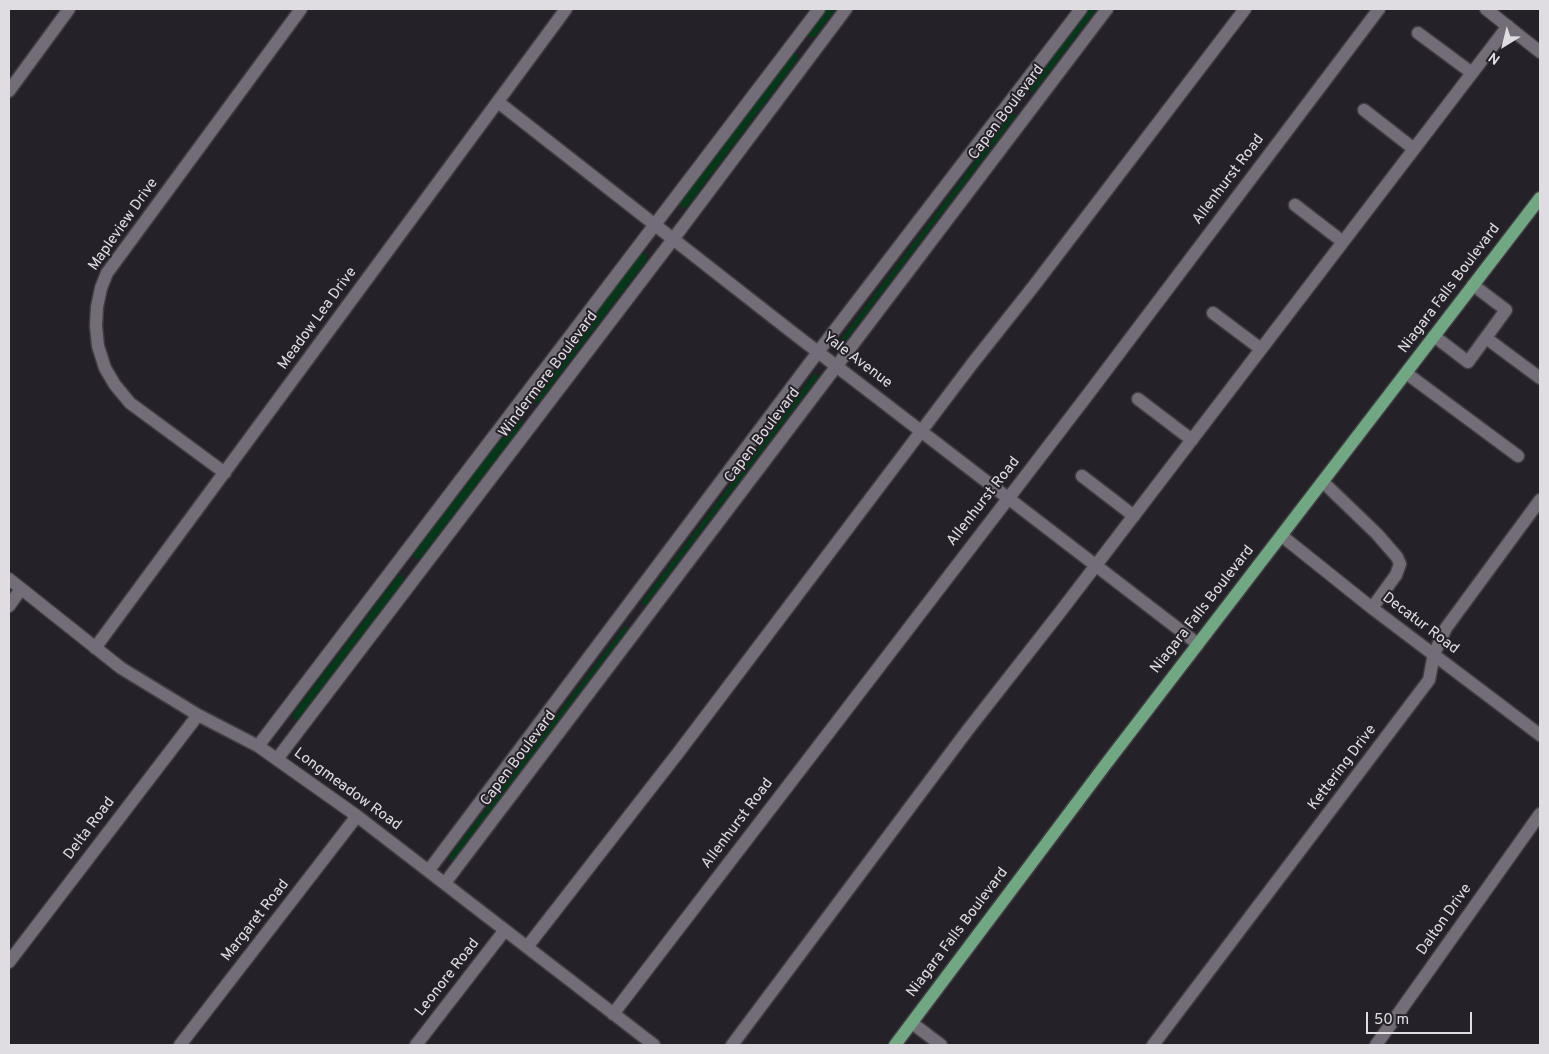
<!DOCTYPE html>
<html>
<head>
<meta charset="utf-8">
<style>
	body { margin:0 }
	#map { position:relative; width:1549px; height:1054px; overflow:hidden; background:#252129; font-family:Overpass,sans-serif }
	canvas { display:block }
	.frame { position:absolute; inset:0; border:10px solid #e0dde2; pointer-events:none }
	.north { position:absolute; left:1479px; top:20px; width:50px; height:50px; -webkit-text-stroke:4px #252129; paint-order:stroke; rotate:216deg; font-size:14px; font-weight:700; line-height:20px; text-align:center; color:#e0dde2 }
	.north::after { content:''; display:block; margin:auto; width:18px; height:22px; background:#e0dde2; clip-path:polygon(50% 0,100% 100%,50% 72%,0 100%) }
	.scale { position:absolute; left:1366px; top:1012px; width:106px; height:22px; box-sizing:border-box; border:2px solid #e0dde2; border-top:0; padding-left:6px; font-size:15px; line-height:18px; white-space:nowrap; color:#e0dde2; -webkit-text-stroke:4px #252129; paint-order:stroke }
</style>
</head>
<body>
<div id="map">
<canvas width="1549" height="1054"></canvas>
<div class="frame"></div>
<div class="north">N</div>
<div class="scale">50 m</div>
</div>
<script>
const context = document.querySelector('canvas').getContext('2d');
context.lineJoin = 'round';
function fill(path, color) { context.fillStyle = color; context.fill(path, 'evenodd'); }
const poly = rows => new Path2D(rows.map(r => 'M' + r).join(''));
function stroke(path, color, width, dash) { context.strokeStyle = color; context.lineWidth = width; context.lineCap = dash ? 'butt' : 'round'; context.setLineDash(dash || []); context.stroke(path); }
function write(font, color, halo, rows, align = 'center') {
  context.font = font + ' Overpass,sans-serif'; context.lineWidth = 4; context.setLineDash([]); context.textBaseline = 'middle'; context.strokeStyle = halo; context.fillStyle = color; for (const [text, x, y, turn = 0] of rows) {
    context.save(); context.translate(x, y); context.rotate((+turn || 0) * Math.PI / 180); context.textAlign = isNaN(turn) ? turn : align; if (halo) context.strokeText(text, 0, 0); context.fillText(text, 0, 0); context.restore();
  }
}
fill(poly([
	[826,9,836,9,815,37,810,37,808,35,808,32],
	[1090,9,1097,9,1034,92,1031,92,1030,88],
	[794,53,797,54,798,59,687,207,684,208,681,207,680,202,792,54],
	[1012,113,1015,115,1015,117,842,346,839,346,838,343],
	[643,253,646,254,647,260,539,402,534,403,532,397,640,255],
	[815,373,819,376,646,605,643,605,642,602],
	[519,418,522,419,523,425,420,559,415,559,414,554,516,419],
	[400,575,403,576,404,581,300,720,294,720,293,714,398,576],
	[625,626,627,627,627,630,454,860,450,861,449,857]
]), '#073719');
const minor = poly([
	[1486,9,1540,52],
	[1418,33,1472,73],
	[9,91,69,9],
	[498,102,788,329,1198,644],
	[1364,110,1414,149],
	[1295,205,1343,242],
	[1213,313,1261,349],
	[1434,336,1468,362,1506,310,1473,285],
	[1486,338,1540,378],
	[1406,373,1518,456],
	[1138,399,1192,440],
	[225,473,130,403,115,385,105,368,98,346,96,326,97,307,101,288,107,273,301,9],
	[1082,476,1134,516],
	[1323,482,1377,534,1397,557,1400,564,1396,575,1372,608],
	[1282,536,1372,608,1540,735],
	[9,579,121,668,198,715,258,746,357,816,654,1045],
	[9,606,21,589],
	[95,648,566,9],
	[258,746,819,9],
	[277,759,674,238,846,9],
	[429,870,818,352,1081,9],
	[445,883,1107,9],
	[527,947,678,753,972,364,1033,287,1245,9],
	[9,962,198,715],
	[613,1014,1083,401,1379,9],
	[912,1023,941,1045],
	[180,1045,357,816],
	[416,1045,505,930],
	[732,1045,967,731,1061,611,1508,26],
	[1153,1045,1429,680,1434,654,1446,628,1540,500],
	[1376,1045,1540,814]
]);
const major = poly([
	[895,1045,1106,764,1540,198]
]);
stroke(minor, '#403d44', 15);
stroke(major, '#403d44', 15);
stroke(minor, '#726d77', 12);
stroke(major, '#71a782', 12);
write('15px', '#e0dde2', '#252129', [
	["Capen Boulevard",1007,113,-53],
	["Allenhurst Road",1229,180,-53],
	["Mapleview Drive",124,225,-55],
	["Niagara Falls Boulevard",1450,289,-53],
	["Meadow Lea Drive",318,319,-54],
	["Yale Avenue",857,361,37],
	["Windermere Boulevard",549,375,-53],
	["Capen Boulevard",763,436,-53],
	["Allenhurst Road",984,502,-52],
	["Niagara Falls Boulevard",1203,610,-52],
	["Decatur Road",1420,624,37],
	["Capen Boulevard",519,759,-53],
	["Kettering Drive",1343,768,-53],
	["Longmeadow Road",347,790,36],
	["Allenhurst Road",738,824,-53],
	["Delta Road",90,829,-53],
	["Dalton Drive",1445,920,-55],
	["Margaret Road",256,921,-52],
	["Niagara Falls Boulevard",958,933,-53],
	["Leonore Road",448,978,-52]
]);
</script>
</body>
</html>
